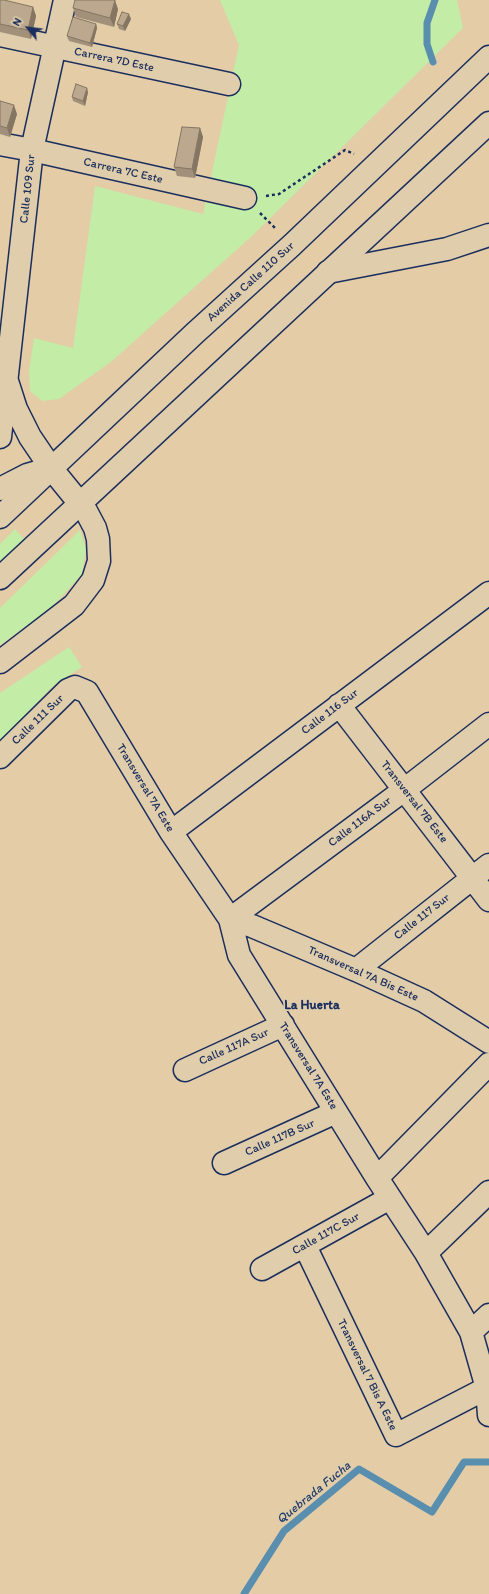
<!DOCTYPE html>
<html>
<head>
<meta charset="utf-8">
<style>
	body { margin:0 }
	#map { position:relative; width:489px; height:1594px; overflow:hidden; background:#e3cca6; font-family:Itim,sans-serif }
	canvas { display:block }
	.north { position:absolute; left:8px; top:8px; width:40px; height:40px; -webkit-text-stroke:3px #e0cdab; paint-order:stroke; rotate:299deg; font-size:11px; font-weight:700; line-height:16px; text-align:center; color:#1b2f5e }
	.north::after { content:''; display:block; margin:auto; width:14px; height:18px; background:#1b2f5e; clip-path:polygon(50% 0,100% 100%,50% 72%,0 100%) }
</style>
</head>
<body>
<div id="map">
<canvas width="489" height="1594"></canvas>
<div class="north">N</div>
</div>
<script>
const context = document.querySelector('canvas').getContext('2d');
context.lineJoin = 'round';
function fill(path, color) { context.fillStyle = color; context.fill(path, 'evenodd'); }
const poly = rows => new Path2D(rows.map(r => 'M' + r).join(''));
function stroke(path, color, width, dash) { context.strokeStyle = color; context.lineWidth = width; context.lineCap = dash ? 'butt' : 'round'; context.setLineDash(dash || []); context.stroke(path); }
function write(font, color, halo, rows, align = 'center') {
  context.font = font + ' Itim,sans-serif'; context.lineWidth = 3.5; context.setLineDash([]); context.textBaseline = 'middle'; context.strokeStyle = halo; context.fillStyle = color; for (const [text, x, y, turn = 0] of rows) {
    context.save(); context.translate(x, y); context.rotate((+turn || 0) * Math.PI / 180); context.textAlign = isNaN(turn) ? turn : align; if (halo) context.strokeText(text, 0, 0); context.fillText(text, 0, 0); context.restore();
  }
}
fill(poly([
	[220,0,457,0,463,28,252,236,112,361,59,399,42,401,30,391,29,371,34,338,73,348,95,186,203,214,239,45],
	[15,529,24,539,0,563,0,544],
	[80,530,86,549,82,574,51,608,0,645,0,608],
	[69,647,82,667,53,686,0,742,0,693]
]), '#c3eca7');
stroke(poly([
	[433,62,427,44,427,23,435,0],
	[244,1594,284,1531,359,1469,432,1512,464,1462,489,1462]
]), '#598eae', 7);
const minor = poly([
	[65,0,32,150,245,198],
	[0,35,229,84],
	[328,272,447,249,489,235],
	[339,705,489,900],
	[0,757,68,690,75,687,87,692,171,832,230,919,239,955,377,1178,426,1253,471,1332,487,1388,489,1415],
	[171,832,489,593],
	[230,919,404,790,489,724],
	[230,919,252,926,356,970,424,1001,489,1042],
	[356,970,489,865],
	[185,1070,283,1025],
	[224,1163,336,1112],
	[377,1178,489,1064],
	[305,1246,396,1435,487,1388],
	[426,1253,489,1192],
	[262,1269,390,1198],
	[471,1332,489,1315]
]);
const tertiary = poly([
	[0,144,32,150,0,437],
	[0,489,27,475,51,468],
	[0,662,74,605,93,580,99,561,98,539,95,528,86,511,51,468,30,437,16,409,7,381]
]);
const trunk = poly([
	[0,517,195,333,292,245,489,57],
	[0,578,489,123]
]);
stroke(minor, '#1b2f5e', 25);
stroke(tertiary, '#1b2f5e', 25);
stroke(trunk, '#1b2f5e', 25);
stroke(poly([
	[266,196,279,194,345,150,354,154],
	[260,213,276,229]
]), '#1b2f5e', 2.5, [3, 3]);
stroke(minor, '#e0cdab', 22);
stroke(tertiary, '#e0cdab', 22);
stroke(trunk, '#e0cdab', 22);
fill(poly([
	[0,0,33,7,36,16,31,39,0,32],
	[73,8,118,9,114,27,76,17],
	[131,19,125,31,119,29,117,24],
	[96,24,97,28,92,47,69,41,67,36],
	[88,92,85,106,73,101,72,97],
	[0,101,17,114,10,137,0,134],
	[200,128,203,137,195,178,177,176,174,167]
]), '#a2907a');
fill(poly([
	[115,0,118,9,114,27,110,18],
	[33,7,36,16,31,39,28,30],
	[129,14,131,19,125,31,123,26],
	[96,24,97,28,92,47,90,43],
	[87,88,88,92,85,106,83,101],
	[14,105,17,114,10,137,7,128],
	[200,128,203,137,195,178,192,169]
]), '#847663');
const building = poly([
	[0,0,4,0,33,7,28,30,0,24,0,0],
	[75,0,115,0,110,18,73,8,75,0],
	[122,12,129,14,123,26,117,24,122,12],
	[73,17,96,24,90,43,67,36,73,17],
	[76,84,87,88,83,101,72,97,76,84],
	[0,101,14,105,7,128,0,126,0,101],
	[182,127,200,128,192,169,174,167,182,127]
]);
fill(building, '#bca88e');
stroke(building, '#847663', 1);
write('12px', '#1b2f5e', '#e0cdab', [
	["Carrera 7D Este",114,60,12],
	["Carrera 7C Este",123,171,13],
	["Calle 109 Sur",28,189,-84],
	["Avenida Calle 110 Sur",251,282,-42],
	["Calle 116 Sur",330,712,-37],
	["Calle 111 Sur",38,720,-44],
	["Transversal 7A Este",145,788,59],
	["Transversal 7B Este",414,802,52],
	["Calle 116A Sur",360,822,-37],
	["Calle 117 Sur",422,917,-38],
	["Transversal 7A Bis Este",363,974,24],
	["Calle 117A Sur",234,1047,-24],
	["Transversal 7A Este",308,1066,58],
	["Calle 117B Sur",280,1138,-24],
	["Calle 117C Sur",326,1234,-29],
	["Transversal 7 Bis A Este",367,1375,64]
]);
write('bold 13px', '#1b2f5e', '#e0cdab', [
	["La Huerta",312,1006]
]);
write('italic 13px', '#253f6b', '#e0cdab', [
	["Quebrada Fucha",314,1493,-39]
]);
</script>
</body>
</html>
